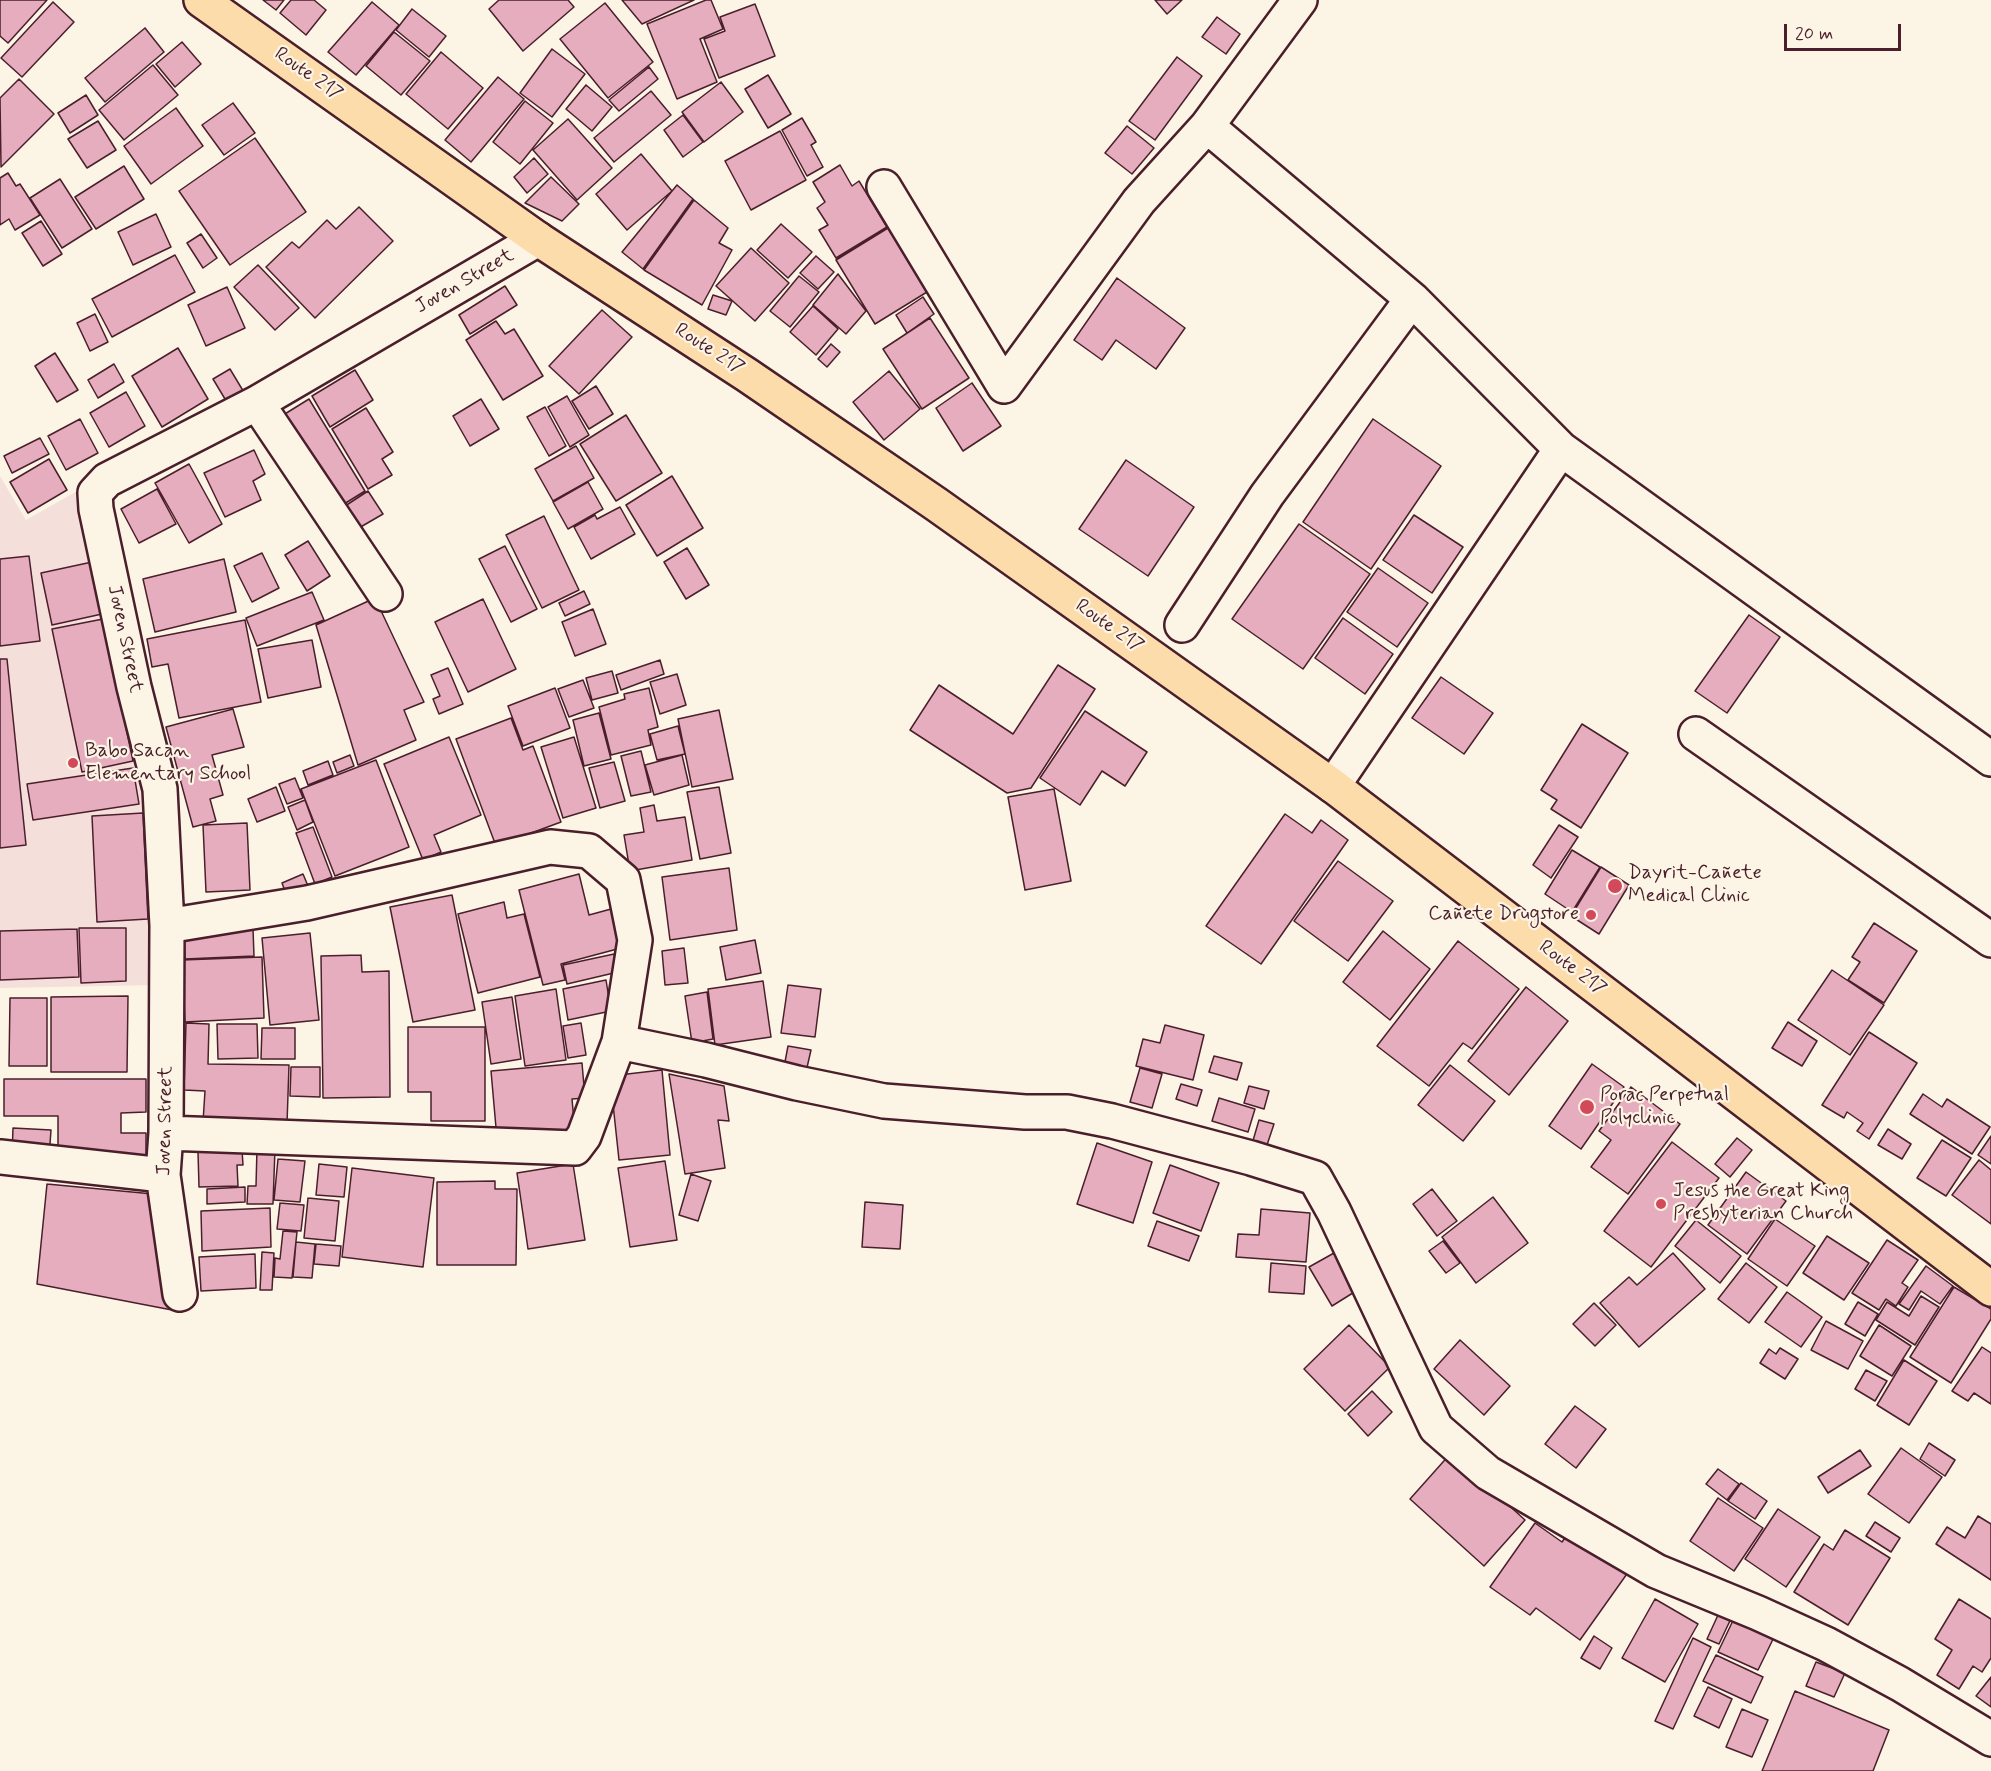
<!DOCTYPE html>
<html>
<head>
<meta charset="utf-8">
<style>
	body { margin:0 }
	#map { position:relative; width:1991px; height:1771px; overflow:hidden; background:#fcf5e5; font-family:Mynerve,sans-serif }
	canvas { display:block }
	.scale { position:absolute; left:1784px; top:24px; width:117px; height:27px; box-sizing:border-box; border:3px solid #4a1f2b; border-top:0; padding-left:8px; font-size:18px; line-height:21px; white-space:nowrap; color:#4a1f2b; -webkit-text-stroke:4px #fcf5e5; paint-order:stroke }
</style>
</head>
<body>
<div id="map">
<canvas width="1991" height="1771"></canvas>
<div class="scale">20 m</div>
</div>
<script>
const context = document.querySelector('canvas').getContext('2d');
context.lineJoin = 'round';
function fill(path, color) { context.fillStyle = color; context.fill(path, 'evenodd'); }
const poly = rows => new Path2D(rows.map(r => 'M' + r).join(''));
function stroke(path, color, width, dash) { context.strokeStyle = color; context.lineWidth = width; context.lineCap = dash ? 'butt' : 'round'; context.setLineDash(dash || []); context.stroke(path); }
function write(font, color, halo, rows, align = 'center') {
  context.font = font + ' Mynerve,sans-serif'; context.lineWidth = 4.5; context.setLineDash([]); context.textBaseline = 'middle'; context.strokeStyle = halo; context.fillStyle = color; for (const [text, x, y, turn = 0] of rows) {
    context.save(); context.translate(x, y); context.rotate((+turn || 0) * Math.PI / 180); context.textAlign = isNaN(turn) ? turn : align; if (halo) context.strokeText(text, 0, 0); context.fillText(text, 0, 0); context.restore();
  }
}
fill(poly([
	[0,476,26,520,79,490,156,824,161,985,0,988]
]), '#f5dfda');
const building = poly([
	[0,0,47,0,8,43,0,36,0,0],
	[263,0,284,0,276,10,263,0],
	[291,0,314,0,326,10,306,35,280,13,291,0],
	[499,0,568,0,574,7,523,51,489,9,499,0],
	[622,0,694,0,642,24,622,0],
	[706,0,711,0,723,29,700,39,717,82,677,99,647,24,706,0],
	[1155,0,1182,0,1167,14,1155,0],
	[53,2,74,22,22,77,1,58,53,2],
	[372,2,399,25,356,75,328,52,372,2],
	[605,3,653,62,608,98,560,39,605,3],
	[755,4,775,56,719,78,704,39,725,31,720,17,755,4],
	[412,9,446,36,429,57,396,30,412,9],
	[1217,17,1240,34,1226,54,1202,37,1217,17],
	[145,28,164,52,105,102,85,78,145,28],
	[394,32,430,61,401,95,366,66,394,32],
	[182,42,201,64,175,87,156,64,182,42],
	[552,49,585,74,552,117,520,93,552,49],
	[441,52,483,88,448,129,406,94,441,52],
	[1177,57,1202,76,1155,140,1129,121,1177,57],
	[153,65,178,95,124,140,99,110,153,65],
	[649,67,658,79,619,111,609,100,649,67],
	[768,75,791,114,768,128,745,89,768,75],
	[498,77,524,99,471,162,445,140,498,77],
	[19,79,54,114,1,167,0,98,19,79],
	[721,82,743,112,704,142,682,112,721,82],
	[586,85,612,107,592,131,566,109,586,85],
	[651,91,671,115,614,162,594,138,651,91],
	[86,95,98,115,70,133,58,113,86,95],
	[525,101,553,123,520,164,493,142,525,101],
	[233,103,255,133,224,155,202,125,233,103],
	[176,108,203,146,151,184,124,146,176,108],
	[683,115,703,142,683,157,664,130,683,115],
	[802,118,816,142,811,145,823,167,807,176,782,130,802,118],
	[568,119,612,168,577,200,533,150,568,119],
	[98,121,116,150,87,168,68,139,98,121],
	[1127,126,1154,148,1132,174,1105,153,1127,126],
	[780,131,806,180,751,210,725,161,780,131],
	[255,138,306,212,230,265,179,191,255,138],
	[641,154,672,191,627,230,596,194,641,154],
	[534,158,548,174,527,193,514,177,534,158],
	[840,165,852,186,859,181,887,227,836,258,819,230,828,225,817,208,825,202,813,182,840,165],
	[124,166,144,199,96,229,75,197,124,166],
	[8,173,16,186,20,184,40,215,15,230,9,219,0,225,0,178,8,173],
	[551,177,579,204,562,221,525,203,551,177],
	[60,179,92,229,62,248,30,198,60,179],
	[677,185,693,199,643,269,622,252,677,185],
	[694,200,728,228,719,243,732,250,702,305,644,270,694,200],
	[359,207,393,241,315,318,266,267,292,242,299,248,327,220,336,229,359,207],
	[156,214,171,247,133,265,118,232,156,214],
	[41,221,62,254,43,266,22,233,41,221],
	[781,224,812,252,788,278,757,250,781,224],
	[888,228,927,292,875,324,836,260,888,228],
	[201,234,217,258,203,268,187,243,201,234],
	[751,248,789,283,755,321,716,286,751,248],
	[175,255,195,292,112,337,92,299,175,255],
	[816,256,834,272,818,289,800,273,816,256],
	[258,265,299,308,275,330,234,287,258,265],
	[838,274,866,311,846,334,813,305,838,274],
	[799,276,819,292,790,327,770,311,799,276],
	[1117,278,1185,328,1156,369,1116,340,1102,360,1074,340,1117,278],
	[505,286,517,305,470,334,459,315,505,286],
	[227,287,245,328,206,346,188,305,227,287],
	[713,295,732,301,726,315,708,309,713,295],
	[923,297,934,314,907,333,896,315,923,297],
	[813,306,838,329,816,355,790,332,813,306],
	[602,310,632,337,579,394,549,366,602,310],
	[95,314,108,342,90,351,77,323,95,314],
	[930,318,969,378,922,409,883,349,930,318],
	[496,321,505,334,514,329,543,376,503,400,466,340,496,321],
	[831,344,840,352,827,367,818,359,831,344],
	[178,348,208,399,162,427,132,376,178,348],
	[55,353,78,390,57,402,35,366,55,353],
	[114,364,124,382,98,398,88,380,114,364],
	[230,369,245,394,228,404,213,379,230,369],
	[355,370,373,400,330,427,312,396,355,370],
	[889,371,920,409,884,440,853,402,889,371],
	[972,383,1001,426,963,451,936,408,972,383],
	[596,386,613,414,589,429,572,401,596,386],
	[126,392,145,426,109,447,90,413,126,392],
	[567,396,589,435,570,447,548,407,567,396],
	[309,399,365,491,336,509,280,417,309,399],
	[481,399,499,429,470,446,453,416,481,399],
	[545,407,566,446,549,456,527,417,545,407],
	[366,408,393,452,382,459,392,475,368,489,332,429,366,408],
	[626,415,662,473,616,501,580,444,626,415],
	[80,419,98,453,66,470,48,436,80,419],
	[1373,419,1441,466,1371,569,1303,522,1373,419],
	[40,438,49,454,12,473,4,456,40,438],
	[576,446,594,478,553,501,535,469,576,446],
	[254,450,265,474,253,481,261,500,225,517,204,473,254,450],
	[49,459,67,490,28,513,10,482,49,459],
	[1126,460,1194,507,1148,576,1079,529,1126,460],
	[189,464,222,524,189,543,155,483,189,464],
	[672,476,703,528,657,556,626,505,672,476],
	[588,482,603,509,568,529,553,502,588,482],
	[157,489,176,524,139,543,121,509,157,489],
	[368,491,383,514,352,532,339,510,368,491],
	[620,507,635,534,591,559,574,527,595,515,597,519,620,507],
	[1414,515,1463,547,1432,593,1383,560,1414,515],
	[544,516,579,590,542,608,506,535,544,516],
	[1299,524,1370,574,1303,669,1232,619,1299,524],
	[308,541,330,576,307,591,285,555,308,541],
	[505,546,537,609,511,622,479,559,505,546],
	[687,548,709,585,686,599,664,562,687,548],
	[262,553,279,588,252,602,234,566,262,553],
	[29,556,40,641,0,646,0,559,29,556],
	[224,559,236,612,155,632,143,579,224,559],
	[92,562,102,614,52,625,41,573,92,562],
	[1378,568,1428,603,1397,647,1347,612,1378,568],
	[584,591,590,604,565,616,559,603,584,591],
	[312,592,324,620,257,646,246,618,312,592],
	[375,598,424,702,404,710,416,740,358,765,316,625,375,598],
	[483,599,516,669,468,692,435,622,483,599],
	[593,609,606,644,575,656,562,622,593,609],
	[1749,615,1780,637,1727,713,1695,691,1749,615],
	[1343,618,1393,654,1365,694,1315,658,1343,618],
	[103,619,133,761,82,772,52,629,103,619],
	[245,620,261,702,179,718,168,664,152,667,147,639,245,620],
	[312,640,321,687,268,698,258,649,312,640],
	[0,659,7,659,26,845,0,848,0,659],
	[660,660,664,674,621,690,616,675,660,660],
	[1058,665,1095,689,1031,788,1007,793,910,730,939,685,1013,734,1058,665],
	[448,668,463,704,439,714,433,699,440,696,431,675,448,668],
	[612,671,618,693,592,700,586,678,612,671],
	[677,674,686,705,660,714,650,682,677,674],
	[1441,677,1493,713,1464,754,1412,718,1441,677],
	[583,680,594,708,569,717,558,689,583,680],
	[555,688,570,728,523,746,508,706,555,688],
	[649,688,658,727,648,730,651,745,611,755,599,707,625,699,624,694,649,688],
	[233,709,244,747,212,755,223,795,210,799,216,821,193,827,166,727,233,709],
	[719,710,733,779,692,787,678,719,719,710],
	[1085,711,1147,752,1125,786,1102,771,1080,805,1040,778,1085,711],
	[599,713,611,759,584,766,573,720,599,713],
	[511,718,523,750,533,746,561,822,496,846,456,739,511,718],
	[1582,724,1628,753,1581,828,1551,809,1557,800,1541,790,1582,724],
	[678,726,685,754,657,760,650,734,678,726],
	[449,737,481,815,434,835,441,852,423,860,384,764,449,737],
	[574,737,596,808,563,818,541,747,574,737],
	[641,751,651,792,631,796,621,756,641,751],
	[350,755,354,766,337,773,333,762,350,755],
	[682,755,689,785,654,795,645,765,682,755],
	[376,760,409,847,335,876,301,789,376,760],
	[328,761,333,775,308,785,303,771,328,761],
	[614,762,625,801,600,808,589,768,614,762],
	[133,768,139,804,33,820,27,784,133,768],
	[295,778,303,798,287,804,279,784,295,778],
	[276,787,285,811,257,822,248,799,276,787],
	[719,787,731,853,700,859,687,792,719,787],
	[1054,789,1071,881,1025,890,1008,797,1054,789],
	[305,800,313,822,297,830,288,807,305,800],
	[654,805,657,821,685,817,692,860,630,871,624,835,644,832,640,808,654,805],
	[143,813,148,919,97,922,92,816,143,813],
	[1285,814,1312,833,1321,820,1348,840,1261,964,1206,926,1285,814],
	[247,823,250,890,206,892,203,825,247,823],
	[1559,825,1578,837,1551,878,1533,865,1559,825],
	[313,827,332,877,315,884,296,833,313,827],
	[1572,850,1600,867,1572,912,1545,894,1572,850],
	[1338,861,1393,901,1348,961,1294,921,1338,861],
	[1601,867,1629,885,1599,934,1571,916,1601,867],
	[729,868,737,930,670,940,662,877,729,868],
	[303,874,311,893,289,902,282,883,303,874],
	[579,874,589,915,611,909,621,948,561,964,565,980,543,985,519,890,579,874],
	[452,895,475,1010,413,1022,390,907,452,895],
	[504,902,507,918,524,914,540,977,478,993,458,914,504,902],
	[1874,923,1917,951,1884,1003,1848,980,1860,962,1852,957,1874,923],
	[79,928,126,928,126,981,81,983,79,928],
	[77,929,79,977,0,980,0,931,77,929],
	[253,929,254,956,185,959,184,938,253,929],
	[1383,931,1430,969,1390,1020,1343,982,1383,931],
	[310,933,319,1020,270,1025,262,938,310,933],
	[755,940,761,973,726,980,720,947,755,940],
	[1458,941,1519,989,1472,1049,1463,1043,1429,1086,1377,1046,1458,941],
	[684,948,688,983,665,985,662,951,684,948],
	[614,954,618,972,567,984,563,965,614,954],
	[361,955,362,972,389,971,390,1097,323,1098,321,956,361,955],
	[262,957,264,1018,185,1022,182,960,262,957],
	[1832,970,1884,1005,1850,1055,1798,1020,1832,970],
	[606,980,611,1011,568,1020,563,989,606,980],
	[763,981,771,1037,715,1045,708,989,763,981],
	[788,985,821,989,815,1037,781,1033,788,985],
	[1526,987,1568,1021,1509,1095,1468,1061,1526,987],
	[556,989,566,1060,525,1066,515,996,556,989],
	[707,992,713,1039,692,1043,685,996,707,992],
	[128,996,127,1072,51,1072,51,997,128,996],
	[512,997,521,1059,491,1064,482,1002,512,997],
	[10,998,47,998,47,1066,9,1066,10,998],
	[1788,1022,1817,1041,1802,1066,1772,1048,1788,1022],
	[186,1023,209,1024,208,1064,289,1065,287,1124,203,1122,205,1091,184,1090,186,1023],
	[581,1023,586,1055,568,1058,563,1026,581,1023],
	[217,1024,257,1024,258,1058,218,1059,217,1024],
	[1165,1025,1204,1035,1193,1080,1136,1066,1143,1039,1160,1043,1165,1025],
	[408,1027,485,1027,485,1121,431,1121,431,1092,408,1092,408,1027],
	[262,1028,295,1028,295,1059,261,1059,262,1028],
	[1869,1032,1917,1063,1869,1139,1857,1131,1863,1123,1847,1112,1844,1118,1822,1105,1869,1032],
	[788,1046,811,1050,806,1072,784,1067,788,1046],
	[1214,1056,1242,1063,1237,1080,1209,1072,1214,1056],
	[582,1063,585,1098,572,1099,575,1132,497,1139,491,1071,582,1063],
	[1592,1064,1624,1087,1581,1149,1549,1126,1592,1064],
	[1450,1065,1495,1101,1463,1141,1418,1105,1450,1065],
	[291,1067,320,1067,320,1097,290,1096,291,1067],
	[1140,1068,1162,1074,1152,1108,1130,1102,1140,1068],
	[662,1070,670,1155,619,1160,610,1076,662,1070],
	[669,1074,724,1086,729,1121,718,1120,725,1168,685,1174,669,1074],
	[4,1079,146,1079,146,1112,121,1113,121,1133,146,1133,146,1155,58,1155,58,1116,4,1116,4,1079],
	[1181,1084,1202,1090,1197,1106,1176,1099,1181,1084],
	[1249,1086,1269,1091,1264,1109,1244,1103,1249,1086],
	[1631,1087,1680,1124,1628,1194,1591,1167,1611,1140,1599,1131,1631,1087],
	[1923,1094,1942,1107,1947,1099,1990,1127,1972,1154,1910,1114,1923,1094],
	[1219,1098,1255,1109,1248,1132,1212,1121,1219,1098],
	[1259,1120,1274,1124,1266,1148,1252,1144,1259,1120],
	[13,1128,51,1130,49,1158,12,1157,13,1128],
	[1888,1129,1911,1144,1902,1159,1878,1145,1888,1129],
	[1991,1136,1991,1164,1978,1155,1991,1136],
	[1737,1138,1752,1150,1730,1177,1715,1164,1737,1138],
	[1942,1140,1971,1158,1946,1196,1917,1178,1942,1140],
	[1672,1142,1719,1178,1651,1267,1604,1231,1672,1142],
	[1097,1143,1152,1162,1133,1223,1077,1204,1097,1143],
	[257,1148,275,1149,273,1204,247,1204,248,1186,256,1186,257,1148],
	[242,1150,243,1165,237,1165,238,1186,199,1187,198,1152,242,1150],
	[278,1159,305,1161,300,1202,274,1200,278,1159],
	[1979,1160,1991,1170,1991,1224,1952,1195,1979,1160],
	[665,1161,677,1240,630,1247,618,1168,665,1161],
	[319,1164,347,1167,344,1197,316,1195,319,1164],
	[573,1164,585,1240,528,1249,517,1173,573,1164],
	[1170,1165,1219,1183,1201,1231,1153,1213,1170,1165],
	[352,1168,434,1178,423,1267,342,1257,352,1168],
	[1746,1172,1786,1201,1747,1254,1708,1225,1746,1172],
	[691,1174,711,1181,698,1221,679,1215,691,1174],
	[495,1181,495,1189,517,1189,516,1265,437,1265,437,1182,495,1181],
	[47,1184,153,1194,172,1310,37,1284,47,1184],
	[245,1187,245,1202,207,1204,207,1189,245,1187],
	[1432,1189,1457,1221,1437,1236,1413,1204,1432,1189],
	[1493,1197,1528,1243,1476,1283,1442,1237,1493,1197],
	[308,1198,339,1201,335,1241,304,1238,308,1198],
	[865,1202,903,1205,900,1249,862,1247,865,1202],
	[280,1203,304,1205,301,1231,277,1229,280,1203],
	[270,1208,271,1247,202,1251,201,1211,270,1208],
	[1261,1209,1310,1213,1306,1262,1236,1257,1238,1234,1259,1235,1261,1209],
	[1775,1219,1815,1246,1787,1286,1748,1259,1775,1219],
	[1696,1220,1741,1256,1720,1283,1675,1246,1696,1220],
	[1157,1221,1199,1236,1189,1261,1148,1246,1157,1221],
	[283,1231,297,1232,292,1278,274,1277,275,1258,280,1259,283,1231],
	[1827,1236,1869,1263,1844,1300,1803,1273,1827,1236],
	[1887,1240,1918,1260,1902,1283,1908,1287,1896,1306,1886,1299,1879,1310,1852,1293,1887,1240],
	[1443,1241,1460,1263,1446,1273,1429,1251,1443,1241],
	[296,1242,315,1244,312,1278,293,1277,296,1242],
	[316,1244,341,1246,339,1266,314,1264,316,1244],
	[262,1252,274,1253,272,1290,260,1290,262,1252],
	[1334,1253,1356,1291,1332,1306,1309,1267,1334,1253],
	[1673,1253,1705,1289,1639,1347,1600,1303,1629,1277,1637,1285,1673,1253],
	[255,1254,256,1288,201,1291,199,1257,255,1254],
	[1271,1263,1306,1266,1304,1294,1269,1292,1271,1263],
	[1746,1263,1777,1287,1749,1323,1718,1299,1746,1263],
	[1926,1266,1953,1286,1940,1304,1921,1291,1909,1310,1899,1304,1926,1266],
	[1954,1287,1991,1309,1991,1319,1951,1383,1910,1357,1954,1287],
	[1787,1292,1822,1317,1801,1347,1765,1322,1787,1292],
	[1921,1296,1939,1307,1915,1345,1876,1320,1887,1302,1909,1316,1921,1296],
	[1858,1302,1878,1314,1865,1336,1845,1324,1858,1302],
	[1594,1303,1616,1325,1595,1346,1573,1324,1594,1303],
	[1826,1321,1863,1341,1848,1369,1811,1350,1826,1321],
	[1349,1325,1390,1367,1345,1411,1304,1369,1349,1325],
	[1879,1325,1911,1346,1892,1376,1860,1356,1879,1325],
	[1460,1340,1510,1386,1484,1415,1434,1369,1460,1340],
	[1982,1347,1991,1353,1991,1404,1974,1393,1968,1401,1952,1391,1982,1347],
	[1780,1348,1798,1359,1785,1379,1760,1363,1769,1349,1776,1354,1780,1348],
	[1904,1360,1937,1381,1909,1425,1877,1405,1904,1360],
	[1866,1370,1887,1381,1875,1401,1855,1389,1866,1370],
	[1372,1391,1392,1412,1368,1436,1348,1414,1372,1391],
	[1575,1406,1606,1429,1576,1468,1545,1444,1575,1406],
	[1929,1443,1955,1460,1945,1476,1920,1459,1929,1443],
	[1901,1448,1942,1477,1909,1523,1868,1494,1901,1448],
	[1860,1450,1871,1466,1828,1493,1818,1477,1860,1450],
	[1451,1453,1525,1520,1484,1566,1410,1499,1451,1453],
	[1718,1469,1739,1484,1727,1500,1706,1484,1718,1469],
	[1741,1483,1767,1501,1755,1519,1728,1501,1741,1483],
	[1718,1498,1763,1528,1734,1571,1690,1541,1718,1498],
	[1778,1509,1820,1537,1786,1587,1745,1559,1778,1509],
	[1978,1516,1991,1524,1991,1580,1936,1544,1947,1527,1965,1538,1978,1516],
	[1875,1522,1900,1538,1891,1552,1866,1536,1875,1522],
	[1535,1523,1562,1542,1571,1530,1629,1571,1580,1640,1536,1608,1530,1615,1490,1587,1535,1523],
	[1845,1530,1890,1558,1848,1625,1794,1592,1824,1544,1833,1550,1845,1530],
	[1655,1599,1698,1624,1665,1682,1622,1658,1655,1599],
	[1959,1599,1991,1619,1991,1658,1982,1672,1973,1666,1959,1689,1937,1675,1952,1650,1935,1639,1959,1599],
	[1724,1602,1736,1608,1719,1644,1707,1639,1724,1602],
	[1738,1610,1778,1629,1758,1670,1718,1652,1738,1610],
	[1594,1636,1612,1648,1600,1669,1581,1658,1594,1636],
	[1693,1638,1711,1647,1673,1729,1655,1721,1693,1638],
	[1716,1655,1763,1677,1751,1703,1703,1681,1716,1655],
	[1816,1662,1845,1673,1834,1697,1806,1686,1816,1662],
	[1991,1677,1991,1707,1976,1696,1991,1677],
	[1708,1687,1732,1699,1719,1728,1694,1716,1708,1687],
	[1795,1691,1889,1730,1873,1771,1762,1771,1795,1691],
	[1742,1709,1768,1720,1752,1757,1726,1747,1742,1709]
]);
fill(building, '#e6adbf');
stroke(building, '#4a1f2b', 1.5);
const minor = poly([
	[1207,126,1300,0],
	[884,187,1004,386,1139,201,1207,126,1412,299,1561,449,1991,759],
	[257,403,385,594],
	[1182,625,1267,495,1412,299],
	[1696,734,1991,940],
	[1333,786,1561,449],
	[619,1042,706,1060,797,1083,884,1101,1025,1112,1067,1112,1112,1121,1251,1158,1315,1178,1334,1212,1436,1428,1488,1473,1656,1571,1758,1613,1826,1644,1900,1684,1991,1739],
	[166,1133,575,1148,584,1136,619,1042,635,940,623,880,589,851,550,847,307,903,167,926],
	[0,1157,163,1175],
	[180,1294,163,1175,166,1133,167,926,160,789,134,687,96,509,95,493,107,480,257,403,538,239]
]);
const major = poly([
	[201,0,538,239,747,375,936,504,1333,786,1991,1289]
]);
stroke(minor, '#4a1f2b', 38);
stroke(major, '#4a1f2b', 38);
stroke(minor, '#fcf5e5', 33);
stroke(major, '#fddcac', 33);
for (const [x, y, r, color] of [
	[73,763,6,"#d1495b"],
	[1615,886,8,"#d1495b"],
	[1591,915,6,"#d1495b"],
	[1587,1107,8,"#d1495b"],
	[1661,1204,6,"#d1495b"]
]) { const dot = new Path2D(); dot.arc(x, y, r, 0, 2 * Math.PI); context.fillStyle = color; context.fill(dot); stroke(dot, '#fcf5e5', 2); }
write('20px', '#4a1f2b', '#fcf5e5', [
	["Route 217",308,75,35],
	["Joven Street",465,282,-30],
	["Route 217",709,350,33],
	["Route 217",1109,627,35],
	["Joven Street",124,639,78],
	["Route 217",1572,969,37],
	["Joven Street",166,1121,-89]
]);
write('20px', '#4a1f2b', '#fcf5e5', [
	["Babo Sacan",85,752],
	["Elementary School",85,775],
	["Dayrit-Cañete",1628,874],
	["Medical Clinic",1628,897],
	["Cañete Drugstore",1579,915,"right"],
	["Porac Perpetual",1600,1096],
	["Polyclinic",1600,1119],
	["Jesus the Great King",1673,1192],
	["Presbyterian Church",1673,1215]
], 'left');
</script>
</body>
</html>
